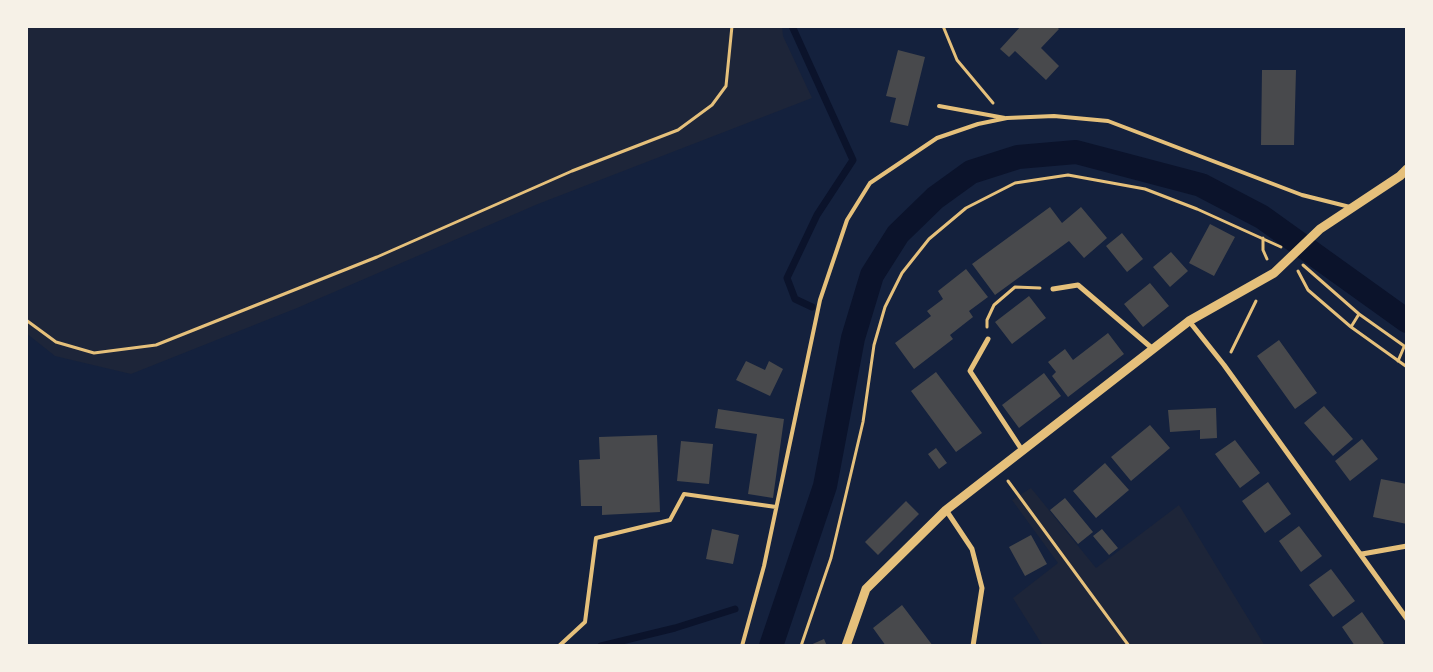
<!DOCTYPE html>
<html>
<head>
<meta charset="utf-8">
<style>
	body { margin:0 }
	#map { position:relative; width:1433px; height:672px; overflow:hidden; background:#14213d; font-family:Overpass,sans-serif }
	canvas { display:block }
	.frame { position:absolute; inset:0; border:28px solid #f6f1e7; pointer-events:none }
</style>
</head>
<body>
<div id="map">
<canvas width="1433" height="672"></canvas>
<div class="frame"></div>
</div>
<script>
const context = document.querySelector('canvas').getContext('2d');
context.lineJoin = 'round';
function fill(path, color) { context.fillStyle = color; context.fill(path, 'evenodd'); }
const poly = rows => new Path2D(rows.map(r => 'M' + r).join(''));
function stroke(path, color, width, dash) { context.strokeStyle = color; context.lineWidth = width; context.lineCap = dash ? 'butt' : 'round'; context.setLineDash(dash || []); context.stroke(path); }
fill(poly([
	[26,26,782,26,783,36,812,98,538,204,297,308,131,374,55,356,26,333],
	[1031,488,1096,568,1179,505,1265,646,1043,646,1013,598,1058,563,1012,500]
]), '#1d2539');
stroke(poly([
	[792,26,853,160,817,215,787,278,795,299,812,307],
	[601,646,675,628,735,609]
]), '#0b132b', 7);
stroke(poly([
	[771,646,825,486,853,338,872,275,898,234,935,198,971,172,1018,157,1076,152,1201,185,1262,217,1407,321]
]), '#0b132b', 24);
fill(poly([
	[1021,26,1056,26,1059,29,1041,48,1059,66,1046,80,1015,51,1009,57,1000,49],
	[898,50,925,57,908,126,890,122,896,98,886,96],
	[1262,70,1296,70,1294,145,1261,145],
	[1050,207,1062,223,1081,207,1107,238,1084,258,1069,241,995,295,972,264],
	[1210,224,1235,237,1214,276,1189,263],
	[1122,233,1143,259,1127,272,1106,246],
	[1171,252,1188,271,1170,287,1153,267],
	[966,269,988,297,969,311,973,317,950,335,953,339,914,369,895,343,931,316,927,311,943,299,938,291],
	[1150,283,1169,306,1143,327,1124,304],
	[1029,296,1046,318,1012,344,995,322],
	[1108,333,1124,354,1068,397,1052,376,1056,372,1048,362,1065,349,1073,360],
	[1279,340,1317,393,1295,409,1257,356],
	[746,361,765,370,769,361,783,369,770,396,736,380],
	[936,372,982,433,956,452,911,391],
	[1044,373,1061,396,1019,428,1002,405],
	[1324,406,1353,439,1333,456,1304,423],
	[1216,408,1217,438,1200,439,1200,430,1170,432,1168,410],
	[718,409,784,419,773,498,748,494,757,434,715,428],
	[1150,425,1170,448,1131,481,1111,457],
	[657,435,660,512,602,515,602,506,581,506,579,460,600,459,599,437],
	[1362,439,1378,459,1350,481,1335,461],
	[1235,440,1260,473,1240,488,1215,454],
	[681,441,713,444,709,484,677,481],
	[936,448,947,463,939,469,928,454],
	[1105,463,1129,490,1096,518,1073,491],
	[1381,479,1407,484,1407,524,1373,517],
	[1268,482,1291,514,1265,533,1242,501],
	[1065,498,1093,532,1078,544,1050,510],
	[906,501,919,514,878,555,865,542],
	[1299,526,1322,556,1301,572,1279,541],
	[712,529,739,535,733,564,706,559],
	[1102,529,1118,548,1109,555,1093,536],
	[1031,535,1047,564,1025,576,1009,547],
	[1331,569,1355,601,1333,617,1309,585],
	[902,605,933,646,886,646,873,628],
	[1362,612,1384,643,1380,646,1355,646,1342,627],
	[824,639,827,646,808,646]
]), '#48494c');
stroke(poly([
	[943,26,957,60,993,103],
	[1263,238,1263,250,1267,259],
	[1303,265,1359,314,1407,348],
	[1298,271,1308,290,1351,327,1407,367],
	[26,320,56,342,94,353,156,345,377,257,572,171,678,130,712,105,726,86,732,26],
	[987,327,987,320,994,305,1015,287,1040,288],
	[1351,327,1359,314],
	[1231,352,1256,301],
	[1398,361,1404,347],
	[1008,481,1129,646],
	[801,646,831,558,863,422,874,345,885,307,902,273,929,239,966,208,1015,183,1068,175,1145,189,1197,209,1281,247]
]), '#e5c07b', 3);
stroke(poly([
	[939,106,1005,118],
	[559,646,585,622,596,538,670,520,684,494,776,507],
	[742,646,764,566,820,300,847,220,870,183,937,138,978,124,1007,118,1054,116,1108,121,1302,195,1350,207]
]), '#e5c07b', 4);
stroke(poly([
	[1053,289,1078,285,1153,349],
	[1189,321,1224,365,1407,619],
	[988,339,970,371,1022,450],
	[946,510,972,549,982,588,973,646],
	[1362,554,1407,546]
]), '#e5c07b', 5);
stroke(poly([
	[846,646,866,589,946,510,1189,321,1274,273,1320,229,1400,176,1407,169]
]), '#e5c07b', 9);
</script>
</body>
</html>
